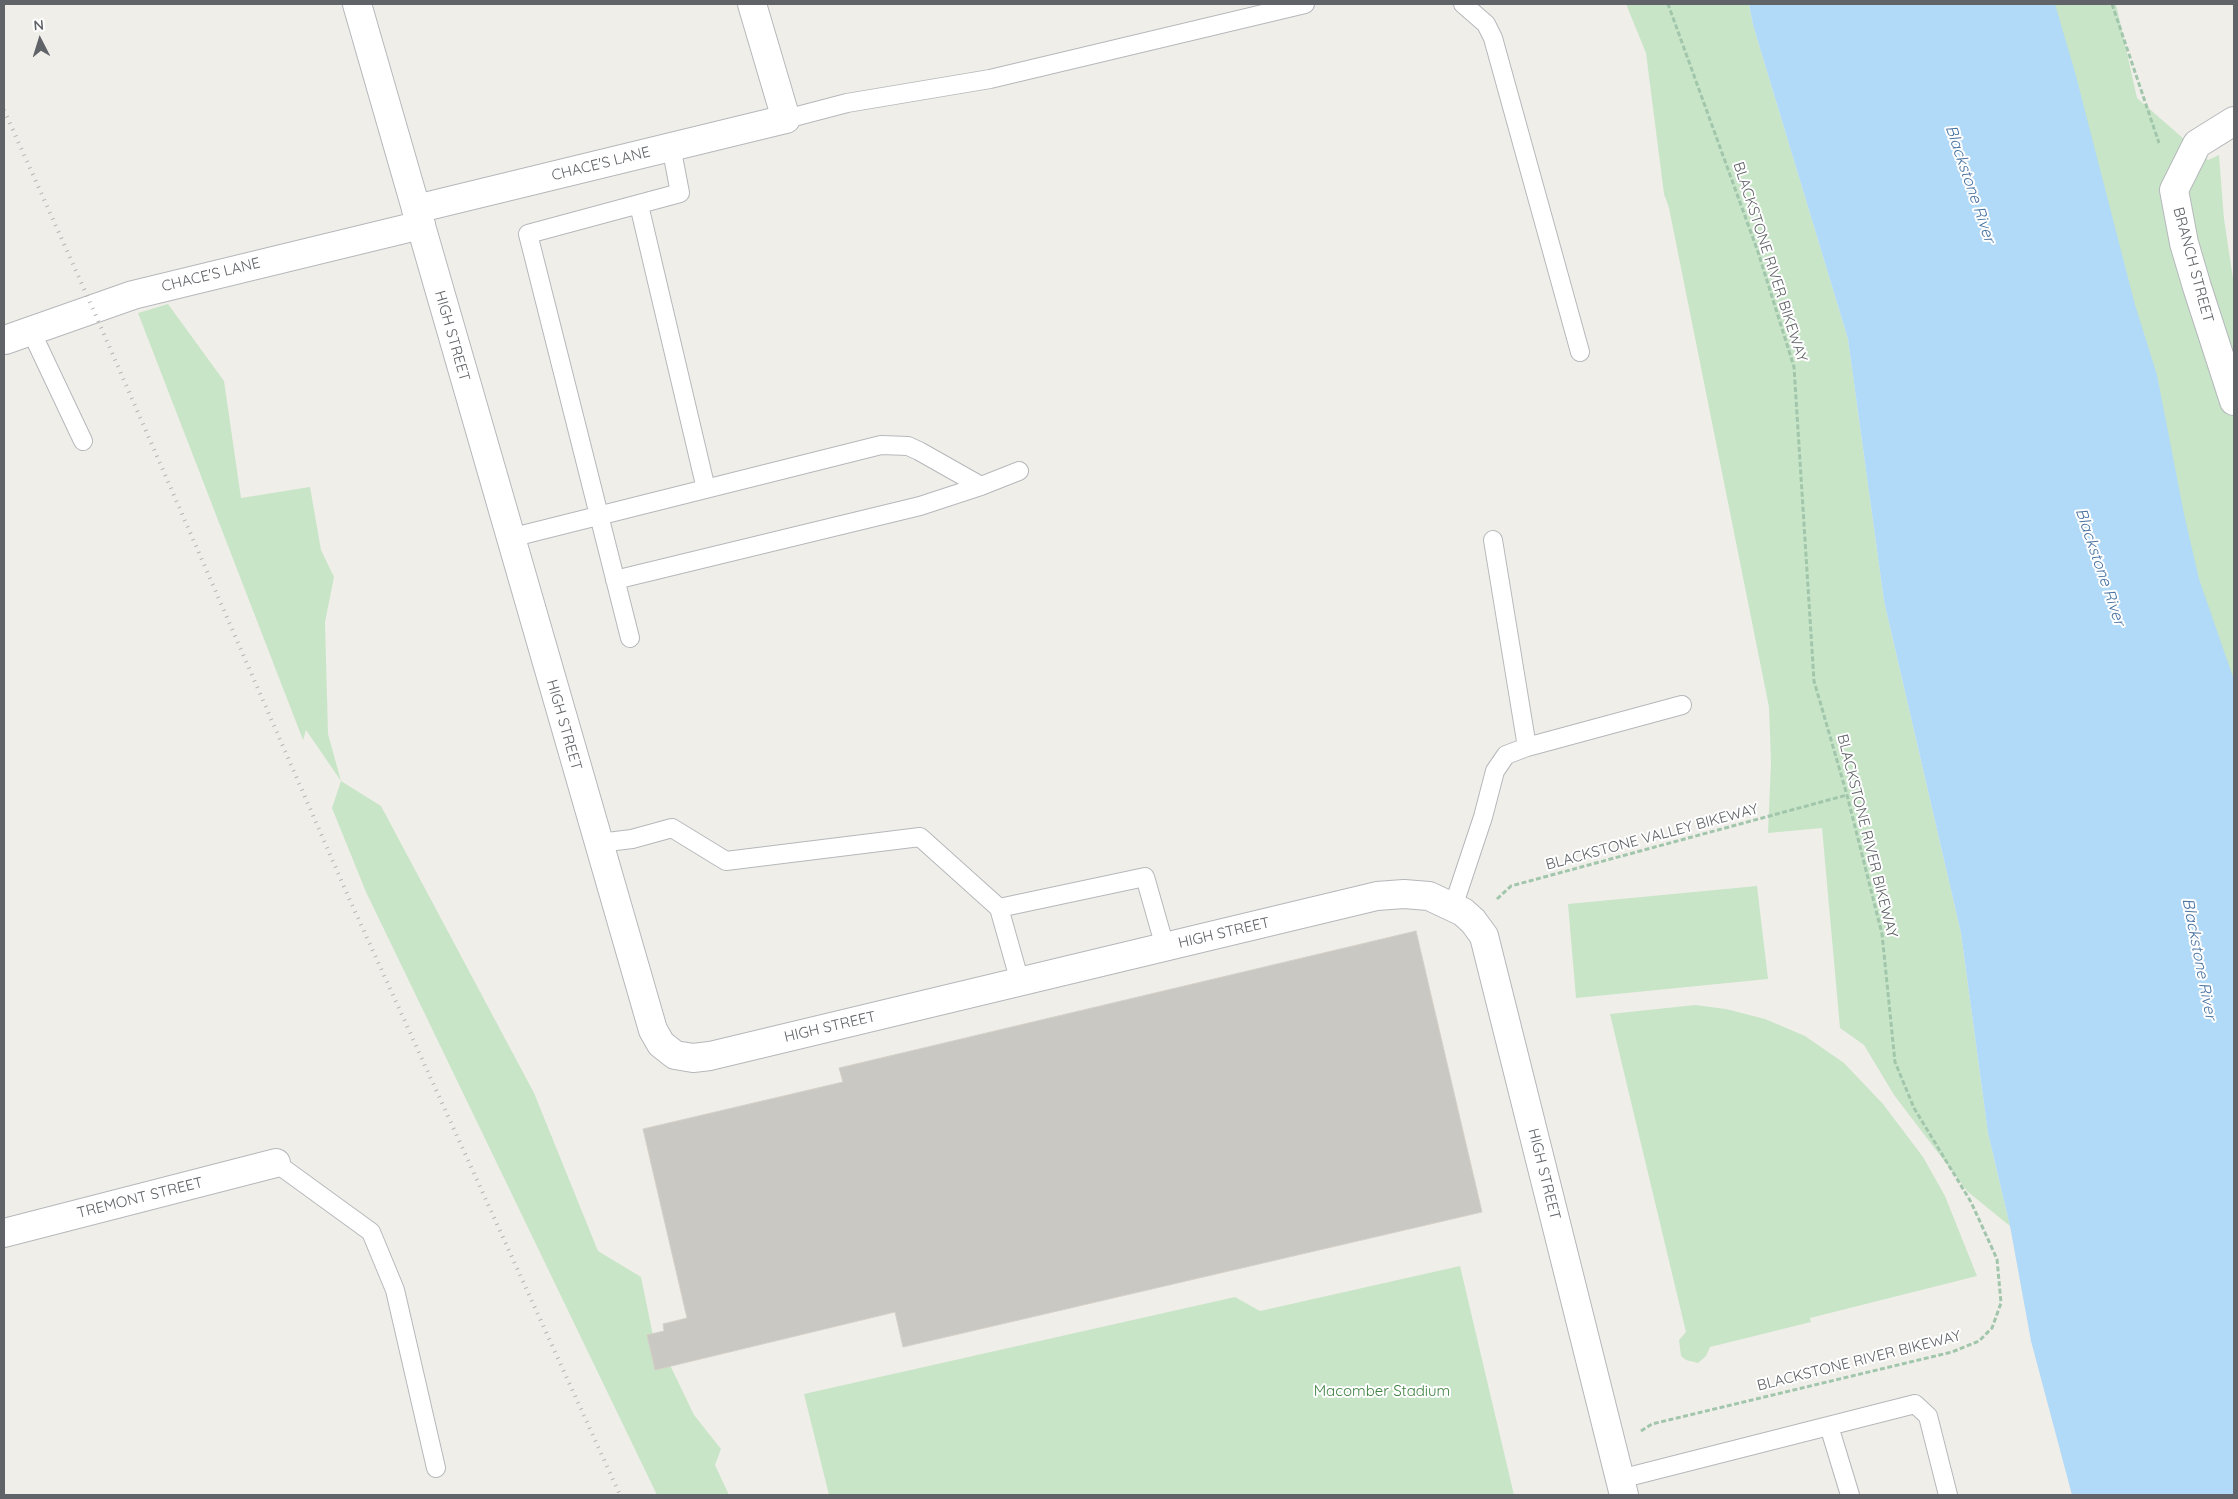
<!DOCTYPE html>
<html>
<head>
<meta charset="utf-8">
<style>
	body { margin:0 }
	#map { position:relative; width:2238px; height:1499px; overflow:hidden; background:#f0eee9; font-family:Quicksand,sans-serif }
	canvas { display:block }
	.frame { position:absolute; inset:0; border:5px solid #606367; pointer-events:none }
	.north { position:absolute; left:15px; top:15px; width:50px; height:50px; -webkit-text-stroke:4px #fff; paint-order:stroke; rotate:355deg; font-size:14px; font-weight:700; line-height:20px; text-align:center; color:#606367 }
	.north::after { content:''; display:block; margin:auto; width:18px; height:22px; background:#606367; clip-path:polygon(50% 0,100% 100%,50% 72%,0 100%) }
</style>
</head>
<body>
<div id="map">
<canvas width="2238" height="1499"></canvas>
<div class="frame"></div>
<div class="north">N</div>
</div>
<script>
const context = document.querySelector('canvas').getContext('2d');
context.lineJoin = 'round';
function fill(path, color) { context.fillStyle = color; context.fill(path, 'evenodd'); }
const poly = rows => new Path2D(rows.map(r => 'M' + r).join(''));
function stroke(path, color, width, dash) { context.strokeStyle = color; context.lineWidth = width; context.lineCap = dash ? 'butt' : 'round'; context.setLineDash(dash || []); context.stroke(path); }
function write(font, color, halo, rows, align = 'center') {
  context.font = font + ' Quicksand,sans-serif'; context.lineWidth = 4; context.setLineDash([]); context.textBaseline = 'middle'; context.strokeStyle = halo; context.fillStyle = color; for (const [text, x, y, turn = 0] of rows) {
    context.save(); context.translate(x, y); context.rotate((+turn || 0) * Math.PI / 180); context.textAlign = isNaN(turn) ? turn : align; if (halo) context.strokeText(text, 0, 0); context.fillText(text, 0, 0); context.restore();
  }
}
fill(poly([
	[1626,4,1749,4,1753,25,1848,339,1884,601,1961,933,1988,1133,2010,1226,1968,1192,1894,1095,1864,1045,1840,1028,1822,828,1768,833,1771,762,1769,707,1669,208,1664,194,1646,53],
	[2031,4,2116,4,2137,98,2208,160,2219,155,2224,219,2234,285,2234,799],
	[168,304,224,381,241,498,310,487,321,550,334,577,325,622,328,734,341,781,381,806,534,1093,598,1251,641,1277,658,1360,670,1365,694,1415,721,1449,715,1465,729,1495,657,1495,366,892,332,808,341,781,306,730,303,740,138,313],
	[1757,886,1768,979,1576,998,1568,904],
	[1695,1005,1726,1009,1765,1019,1805,1036,1844,1063,1883,1104,1923,1157,1945,1196,1977,1276,1810,1318,1811,1322,1710,1347,1706,1356,1698,1363,1686,1360,1681,1356,1679,1340,1686,1332,1610,1014],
	[1460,1266,1514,1495,829,1495,804,1394,1235,1297,1260,1311]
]), '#c8e5c8');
fill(poly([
	[1749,4,2055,4,2076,76,2135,305,2157,375,2184,514,2199,579,2234,680,2234,1495,2072,1495,2031,1341,2010,1226,1988,1133,1961,933,1884,601,1848,339,1753,25]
]), '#b1d9f8');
const building = poly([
	[1416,931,1482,1212,903,1347,895,1312,655,1370,647,1335,664,1331,663,1324,687,1318,643,1129,843,1082,839,1068,1416,931]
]);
fill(building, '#c9c8c3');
stroke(building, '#d5d0c7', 1);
const lane = poly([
	[1463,4,1486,24,1493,38,1580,352],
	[786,119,847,103,990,79,1305,4],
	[639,205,706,489],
	[31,331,83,441],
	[510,538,881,445,908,446,919,451,981,486],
	[1493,540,1527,747],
	[615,580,920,506,981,486,1019,471],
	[630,638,528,234,680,193,671,146],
	[599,843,632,839,672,828,726,861,920,837,999,908,1020,982],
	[1453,907,1483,817,1495,771,1506,755,1527,747,1682,705],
	[999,908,1145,877,1165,947],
	[276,1163,371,1232,395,1290,436,1468],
	[1829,1426,1850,1495],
	[1620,1479,1915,1404,1928,1416,1948,1495]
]);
const street = poly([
	[2234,121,2197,144,2174,190,2184,243,2197,287,2234,401],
	[416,209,786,119,752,4],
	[5,340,133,295,421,225],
	[4,1233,276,1163]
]);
const secondary = poly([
	[357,4,653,1030,661,1044,675,1055,693,1058,710,1056,1377,896,1404,894,1429,896,1463,912,1473,921,1484,936,1624,1495]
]);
stroke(lane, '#b5b8bb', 20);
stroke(street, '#b5b8bb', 30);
stroke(secondary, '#b4b7bb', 30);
stroke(poly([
	[2112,4,2159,143],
	[1497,899,1511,886,1847,795],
	[1641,1431,1652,1424,1952,1352,1979,1341,1992,1328,2001,1303,1997,1259,1971,1202,1914,1108,1895,1062,1882,934,1847,795,1814,681,1794,367,1758,252,1668,4]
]), '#a1c6ac', 3, [5, 2.5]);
stroke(lane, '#fff', 18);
stroke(street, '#fff', 28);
stroke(secondary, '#fff', 28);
stroke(poly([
	[4,110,93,309,348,896,620,1495]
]), '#b4b5b5', 4, [1, 6]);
write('15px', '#606367', '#fff', [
	["CHACE'S LANE",601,164,-14],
	["BLACKSTONE RIVER BIKEWAY",1770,262,72],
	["BRANCH STREET",2193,265,75],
	["CHACE'S LANE",211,275,-14],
	["HIGH STREET",452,336,74],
	["HIGH STREET",564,725,74],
	["BLACKSTONE RIVER BIKEWAY",1867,836,76],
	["BLACKSTONE VALLEY BIKEWAY",1652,837,-15],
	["HIGH STREET",1224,933,-13],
	["HIGH STREET",830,1027,-13],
	["HIGH STREET",1544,1174,76],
	["TREMONT STREET",140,1198,-14],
	["BLACKSTONE RIVER BIKEWAY",1859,1361,-14]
]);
write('15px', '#3d8140', '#fff', [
	["Macomber Stadium",1382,1391]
]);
write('italic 16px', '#4a74a2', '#fff', [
	["Blackstone River",1970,184,71],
	["Blackstone River",2100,567,71],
	["Blackstone River",2199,959,79]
]);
</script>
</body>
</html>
